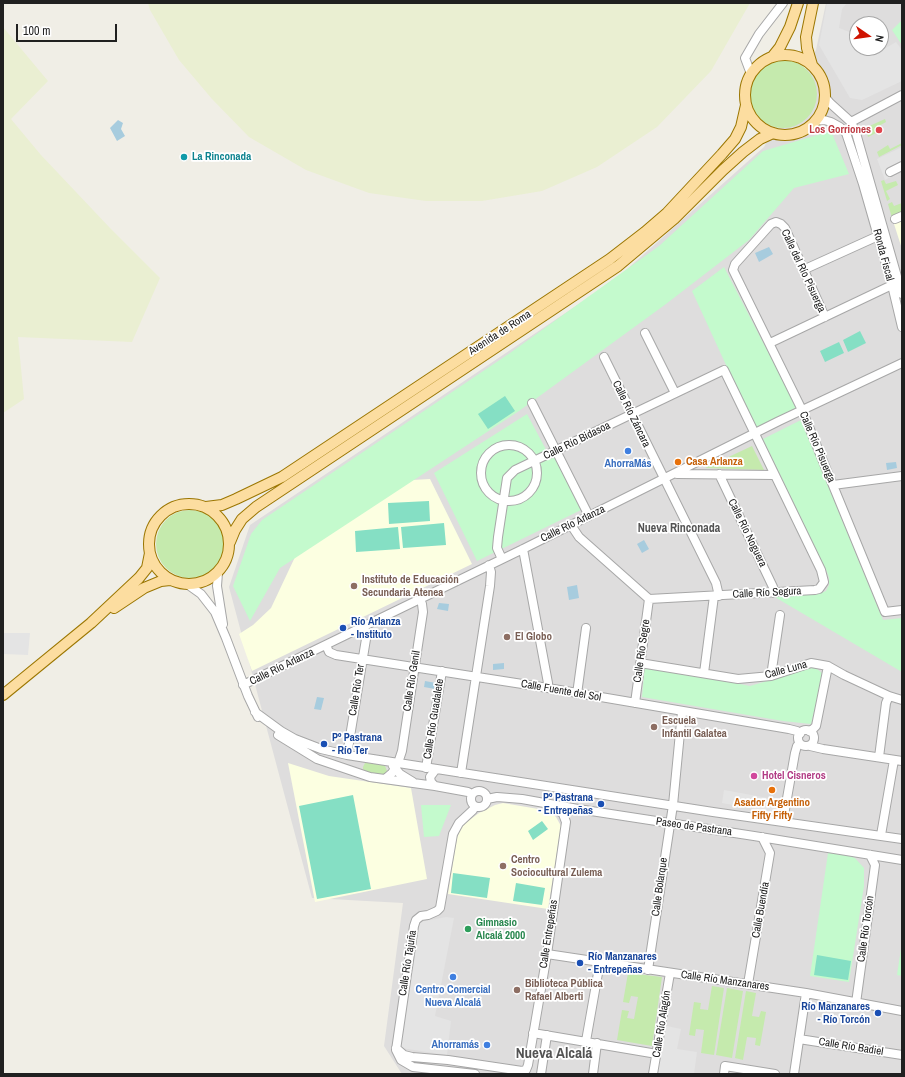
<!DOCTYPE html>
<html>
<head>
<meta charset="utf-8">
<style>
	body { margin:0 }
	#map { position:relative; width:905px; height:1077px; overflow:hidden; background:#f0eee6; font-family:"Archivo Narrow",sans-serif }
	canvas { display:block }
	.frame { position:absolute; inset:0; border:4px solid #202020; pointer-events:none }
	.north { position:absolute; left:849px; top:16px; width:40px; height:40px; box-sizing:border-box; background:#fff; border:1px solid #a6a6a6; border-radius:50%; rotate:103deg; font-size:11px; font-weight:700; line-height:16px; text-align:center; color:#202020 }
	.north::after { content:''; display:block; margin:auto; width:14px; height:18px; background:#cf1300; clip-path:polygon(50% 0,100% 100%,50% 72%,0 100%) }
	.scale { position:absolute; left:16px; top:24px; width:101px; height:18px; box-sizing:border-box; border:2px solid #202020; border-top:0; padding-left:5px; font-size:12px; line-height:14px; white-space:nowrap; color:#202020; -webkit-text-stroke:3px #fff; paint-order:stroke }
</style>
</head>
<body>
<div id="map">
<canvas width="905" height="1077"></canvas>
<div class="frame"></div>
<div class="north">N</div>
<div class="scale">100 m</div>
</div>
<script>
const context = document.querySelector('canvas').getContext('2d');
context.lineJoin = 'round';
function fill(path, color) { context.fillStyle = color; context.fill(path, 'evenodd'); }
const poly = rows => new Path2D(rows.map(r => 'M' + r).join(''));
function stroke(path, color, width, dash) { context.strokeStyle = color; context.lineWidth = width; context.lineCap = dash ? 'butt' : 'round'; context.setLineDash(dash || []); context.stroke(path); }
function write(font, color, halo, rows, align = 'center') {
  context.font = font + ' "Archivo Narrow",sans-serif'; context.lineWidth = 3.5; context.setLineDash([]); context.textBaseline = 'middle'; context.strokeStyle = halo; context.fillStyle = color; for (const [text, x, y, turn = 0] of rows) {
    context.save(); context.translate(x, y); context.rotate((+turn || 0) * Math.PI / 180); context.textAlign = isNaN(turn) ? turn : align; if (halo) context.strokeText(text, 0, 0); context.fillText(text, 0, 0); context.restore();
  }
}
fill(poly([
	[826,3,902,3,902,1074,402,1074,384,1046,403,903,312,898,229,587,250,525,616,279,764,147,816,50],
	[857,24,881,24,881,48,857,48]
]), '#dedddd');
fill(poly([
	[902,220,902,249,894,224],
	[430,479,472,564,252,671,239,634,253,625,271,608,295,557,412,480],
	[288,763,329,776,411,788,427,879,315,902],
	[503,803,550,811,556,817,561,826,548,909,448,894,457,838,460,830,464,824,479,813,495,805]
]), '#fcffe1');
fill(poly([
	[148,3,750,3,711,71,657,127,597,167,542,191,482,201,426,201,369,193,306,170,249,137,212,99,179,60,150,10],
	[3,27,48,81,11,119,41,155,110,228,160,278,132,342,18,337,24,399,3,413]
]), '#eaefd2');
fill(poly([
	'749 94a34 34 0 1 1 68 0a34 34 0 1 1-68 0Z',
	[885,119,886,122,877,127,878,132,868,137,866,130,867,127],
	[902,143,902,145,879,157,877,152,888,145,890,149],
	[884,180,886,184,896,181,898,185,886,191,890,199,887,201,881,181],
	[892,202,894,206,902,203,902,213,892,218,888,204],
	[752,446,764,470,705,468],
	'156 544a34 34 0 1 1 68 0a34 34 0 1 1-68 0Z',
	[367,762,382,764,385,766,387,771,385,774,377,775,365,771,363,769,363,767,365,763],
	[628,973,662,977,652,1046,617,1040,622,1010,629,1011,627,1018,634,1019,638,997,631,996,629,1003,623,1002],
	[712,986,724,988,714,1055,701,1053,704,1030,696,1029,695,1036,689,1035,694,1002,701,1003,700,1009,708,1010],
	[727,988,743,991,732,1058,716,1055],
	[746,991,756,993,752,1016,759,1017,761,1011,766,1012,760,1046,755,1045,756,1038,747,1037,743,1060,735,1058]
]), '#c5eaad');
fill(poly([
	[902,20,902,45,892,30],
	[831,131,849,174,794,188,749,240,666,304,519,411,280,568,250,621,233,586,251,534,262,520,510,353,659,246,763,151],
	[724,267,798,410,755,428,692,291],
	[527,414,551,459,556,457,581,510,477,561,434,473],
	[801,420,883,620,902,618,902,672,773,596,821,593,826,591,829,585,829,578,827,572,763,439],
	[645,665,750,686,815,667,823,674,811,724,783,721,642,697],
	[421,805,451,805,439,836,424,837],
	[828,853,847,855,855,858,864,868,864,886,849,982,810,976],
	[902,942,902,976,897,975]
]), '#c4facd');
fill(poly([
	[860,331,866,343,848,352,843,340],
	[839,342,844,353,825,362,820,351],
	[505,396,515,411,488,429,478,414],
	[429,501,430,521,389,524,388,503],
	[444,523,446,545,403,548,401,527],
	[398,527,400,549,356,552,355,531],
	[353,795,371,889,317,899,299,806],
	[542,821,548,829,533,840,528,831],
	[453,873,490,878,487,898,451,893],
	[516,883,545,888,542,905,513,901],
	[817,955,851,961,848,980,814,975]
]), '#85dfc4');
fill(poly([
	[827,3,847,3,842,9,839,28,857,35,857,48,871,48,875,54,896,42,902,50,902,81,862,100,850,98,819,45],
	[902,147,902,171,885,180,877,159],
	[3,633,30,633,28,655,3,654],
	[724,790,779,800,777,813,722,803],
	[446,917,454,918,435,1016,451,1021,447,1055,401,1048,401,1030,420,922],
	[662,1025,681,1029,677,1049,697,1052,694,1074,653,1074]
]), '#e4e4e4');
fill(poly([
	[118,120,123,123,121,129,125,136,117,141,110,128],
	[769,247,773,254,759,262,755,253],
	[896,462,897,468,887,470,886,463],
	[644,540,649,549,642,553,637,544],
	[577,585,579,598,569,600,567,587],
	[439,603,449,604,448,611,437,609],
	[504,663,504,669,493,670,493,664],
	[425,681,436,683,435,689,424,687],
	[317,697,324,698,321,710,314,709]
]), '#a7ccde');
const minor = poly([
	[751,74,745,58,759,34,783,3],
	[825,97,830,103,851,122,856,133,902,294],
	[815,121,824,120,831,122,840,127,846,133,863,184,892,285,902,327],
	[851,122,902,95],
	[890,172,902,166],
	[895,219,902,216],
	[803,270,878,236],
	[825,317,785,228,781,224,776,222,771,224,735,264,733,270,802,410,885,612,902,610],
	[645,333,675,393],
	[770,343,892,285],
	[604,357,716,583,719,596],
	[532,403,589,516],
	'481 473a28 28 0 1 1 56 0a28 28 0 1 1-56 0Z',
	[677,474,774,475],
	[719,474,773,587,774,593],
	[833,485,902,476],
	[523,549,548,683,548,688],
	[502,559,497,548,498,537,507,478,515,470,724,370,821,570,824,582,819,589,815,590,649,599,579,537,571,525],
	[218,573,217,586,223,624],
	[187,584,201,594,215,612,226,638,248,696,258,717],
	[326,645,329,652,336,655,548,688,789,729,797,731,800,734],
	[640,663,738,679,771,676,811,663,828,666,844,675,889,696,902,700],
	[704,673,714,596],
	[771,676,780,615],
	[243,685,523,549,779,421,902,363],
	[577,694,586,628],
	[635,703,649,599],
	[255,712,281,731,295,739,321,749,347,755,713,812,902,839],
	'798 738a8 8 0 1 1 16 0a8 8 0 1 1-16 0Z',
	[809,731,813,729,816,726,828,666],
	[278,735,317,759,370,777,435,786,468,792,472,794],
	[810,746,823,749,902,761],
	[347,755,366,639,366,633,364,626],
	[879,757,886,703,889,696],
	[393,766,400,774,413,782],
	[426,768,442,671],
	[461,773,490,586,491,572,489,565],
	[385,779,392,773,395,769,398,763,402,751,423,612,422,604,420,599],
	[435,786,431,782,430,777,436,769],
	'471 799a8 8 0 1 1 16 0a8 8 0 1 1-16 0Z',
	[487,799,497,797,522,799,578,809,754,836,902,860],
	[475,806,473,810,459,823,453,834,440,908,437,911,428,915,421,916,416,920,414,926,396,1050,401,1060,413,1067,475,1074],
	[783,821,795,753,797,746,800,744],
	[881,835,894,760],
	[547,954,806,993,902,1011],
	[648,970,673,805,682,712],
	[748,984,770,853,762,837],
	[856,1003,875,865,870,855],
	[533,1033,657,1054],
	[799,1039,902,1055],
	[586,1041,600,962],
	[396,1048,404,1055,412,1057,448,1060,522,1071,526,1070,528,1065,547,954,566,822,563,814,553,806],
	[541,1074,547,1035],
	[593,1074,597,1043],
	[653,1074,670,973],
	[724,1074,725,1066,775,1074],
	[794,1074,806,993]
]);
const major = poly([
	'745 95a40 40 0 1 1 80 0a40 40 0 1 1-80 0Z',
	[772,57,780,47,790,27,798,3],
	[812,65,807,48,806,37,813,3],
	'149 544a40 40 0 1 1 80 0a40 40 0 1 1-80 0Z',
	[206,507,222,505,236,499,282,477,610,259,645,232,667,213,722,154,735,139,741,127,746,105],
	[230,542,235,530,242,519,256,507,618,266,674,219,723,170,743,152,760,139,773,133],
	[114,608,144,588,161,581,170,580],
	[3,695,91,623,139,578,147,568,150,553]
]);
stroke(minor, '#a7a7a7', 10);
stroke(major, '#9b7600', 12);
stroke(minor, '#fff', 8);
stroke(major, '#fcdda0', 10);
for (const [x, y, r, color] of [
	[879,130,4,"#e0444e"],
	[184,157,4,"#0f9aa8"],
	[628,451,4,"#3f7fe0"],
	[678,462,4,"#e8710a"],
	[354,586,4,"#8d6e63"],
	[343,628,4,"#1a4fb4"],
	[507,637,4,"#8d6e63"],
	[654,727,4,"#8d6e63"],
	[324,744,4,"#1a4fb4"],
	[754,776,4,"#d1479c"],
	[772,790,4,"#e8710a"],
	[601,804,4,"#1a4fb4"],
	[503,866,4,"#8d6e63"],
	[468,929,4,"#2e9e5b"],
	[580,963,4,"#1a4fb4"],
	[453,977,4,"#3f7fe0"],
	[517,990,4,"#8d6e63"],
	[878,1013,4,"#1a4fb4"],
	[487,1045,4,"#3f7fe0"]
]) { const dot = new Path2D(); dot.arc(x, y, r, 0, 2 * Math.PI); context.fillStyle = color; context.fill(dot); stroke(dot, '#fff', 1.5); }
write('bold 11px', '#be3a42', '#fff', [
	["Los Gorriones",871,130]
], 'right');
write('bold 11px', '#0d838f', '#fff', [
	["La Rinconada",192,157]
], 'left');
write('11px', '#202020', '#fff', [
	["Ronda Fiscal",883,255,75],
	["Calle del Río Pisuerga",803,271,65],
	["Avenida de Roma",500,333,-33],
	["Calle Río Záncara",631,414,64],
	["Calle Río Bidasoa",577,441,-26],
	["Calle Río Pisuerga",817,447,67],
	["Calle Río Arlanza",573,524,-26],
	["Calle Río Noguera",747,533,64],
	["Calle Río Segura",767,593,-3],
	["Calle Río Segre",642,651,-82],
	["Calle Río Arlanza",282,667,-26],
	["Calle Luna",786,670,-15],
	["Calle Río Genil",412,681,-81],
	["Calle Río Ter",357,690,-81],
	["Calle Fuente del Sol",561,691,10],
	["Calle Río Guadalete",434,719,-81],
	["Paseo de Pastrana",694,827,8],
	["Calle Bolarque",660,887,-82],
	["Calle Buendía",761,910,-80],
	["Calle Río Torcón",866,929,-82],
	["Calle Entrepeñas",549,934,-81],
	["Calle Río Tajuña",408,963,-81],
	["Calle Río Manzanares",725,981,8],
	["Calle Río Alagón",662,1024,-81],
	["Calle Río Badiel",851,1047,9]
]);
write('bold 11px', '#c56008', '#fff', [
	["Casa Arlanza",686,462],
	["Asador Argentino",772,803,"center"],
	["Fifty Fifty",772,816,"center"]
], 'left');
write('bold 11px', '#366cbe', '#fff', [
	["AhorraMás",628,464],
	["Centro Comercial",453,990],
	["Nueva Alcalá",453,1003],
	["Ahorramás",479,1045,"right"]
]);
write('bold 11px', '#785e54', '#fff', [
	["Instituto de Educación",362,580],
	["Secundaria Atenea",362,593],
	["El Globo",515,637],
	["Escuela",662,721],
	["Infantil Galatea",662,734],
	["Centro",511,860],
	["Sociocultural Zulema",511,873],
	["Biblioteca Pública",525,984],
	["Rafael Alberti",525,997]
], 'left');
write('bold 11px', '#164399', '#fff', [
	["Río Arlanza",351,622],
	["- Instituto",351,635],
	["Pº Pastrana",332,738],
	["- Río Ter",332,751],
	["Pº Pastrana",593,798,"right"],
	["- Entrepeñas",593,811,"right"],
	["Río Manzanares",588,957],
	["- Entrepeñas",588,970],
	["Río Manzanares",870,1007,"right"],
	["- Río Torcón",870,1020,"right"]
], 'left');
write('bold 11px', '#b23c85', '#fff', [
	["Hotel Cisneros",762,776]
], 'left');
write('bold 11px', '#27864d', '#fff', [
	["Gimnasio",476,923],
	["Alcalá 2000",476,936]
], 'left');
write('bold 12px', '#535353', '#fff', [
	["Nueva Rinconada",679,529]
]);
write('bold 15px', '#535353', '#fff', [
	["Nueva Alcalá",554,1054]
]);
</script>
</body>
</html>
